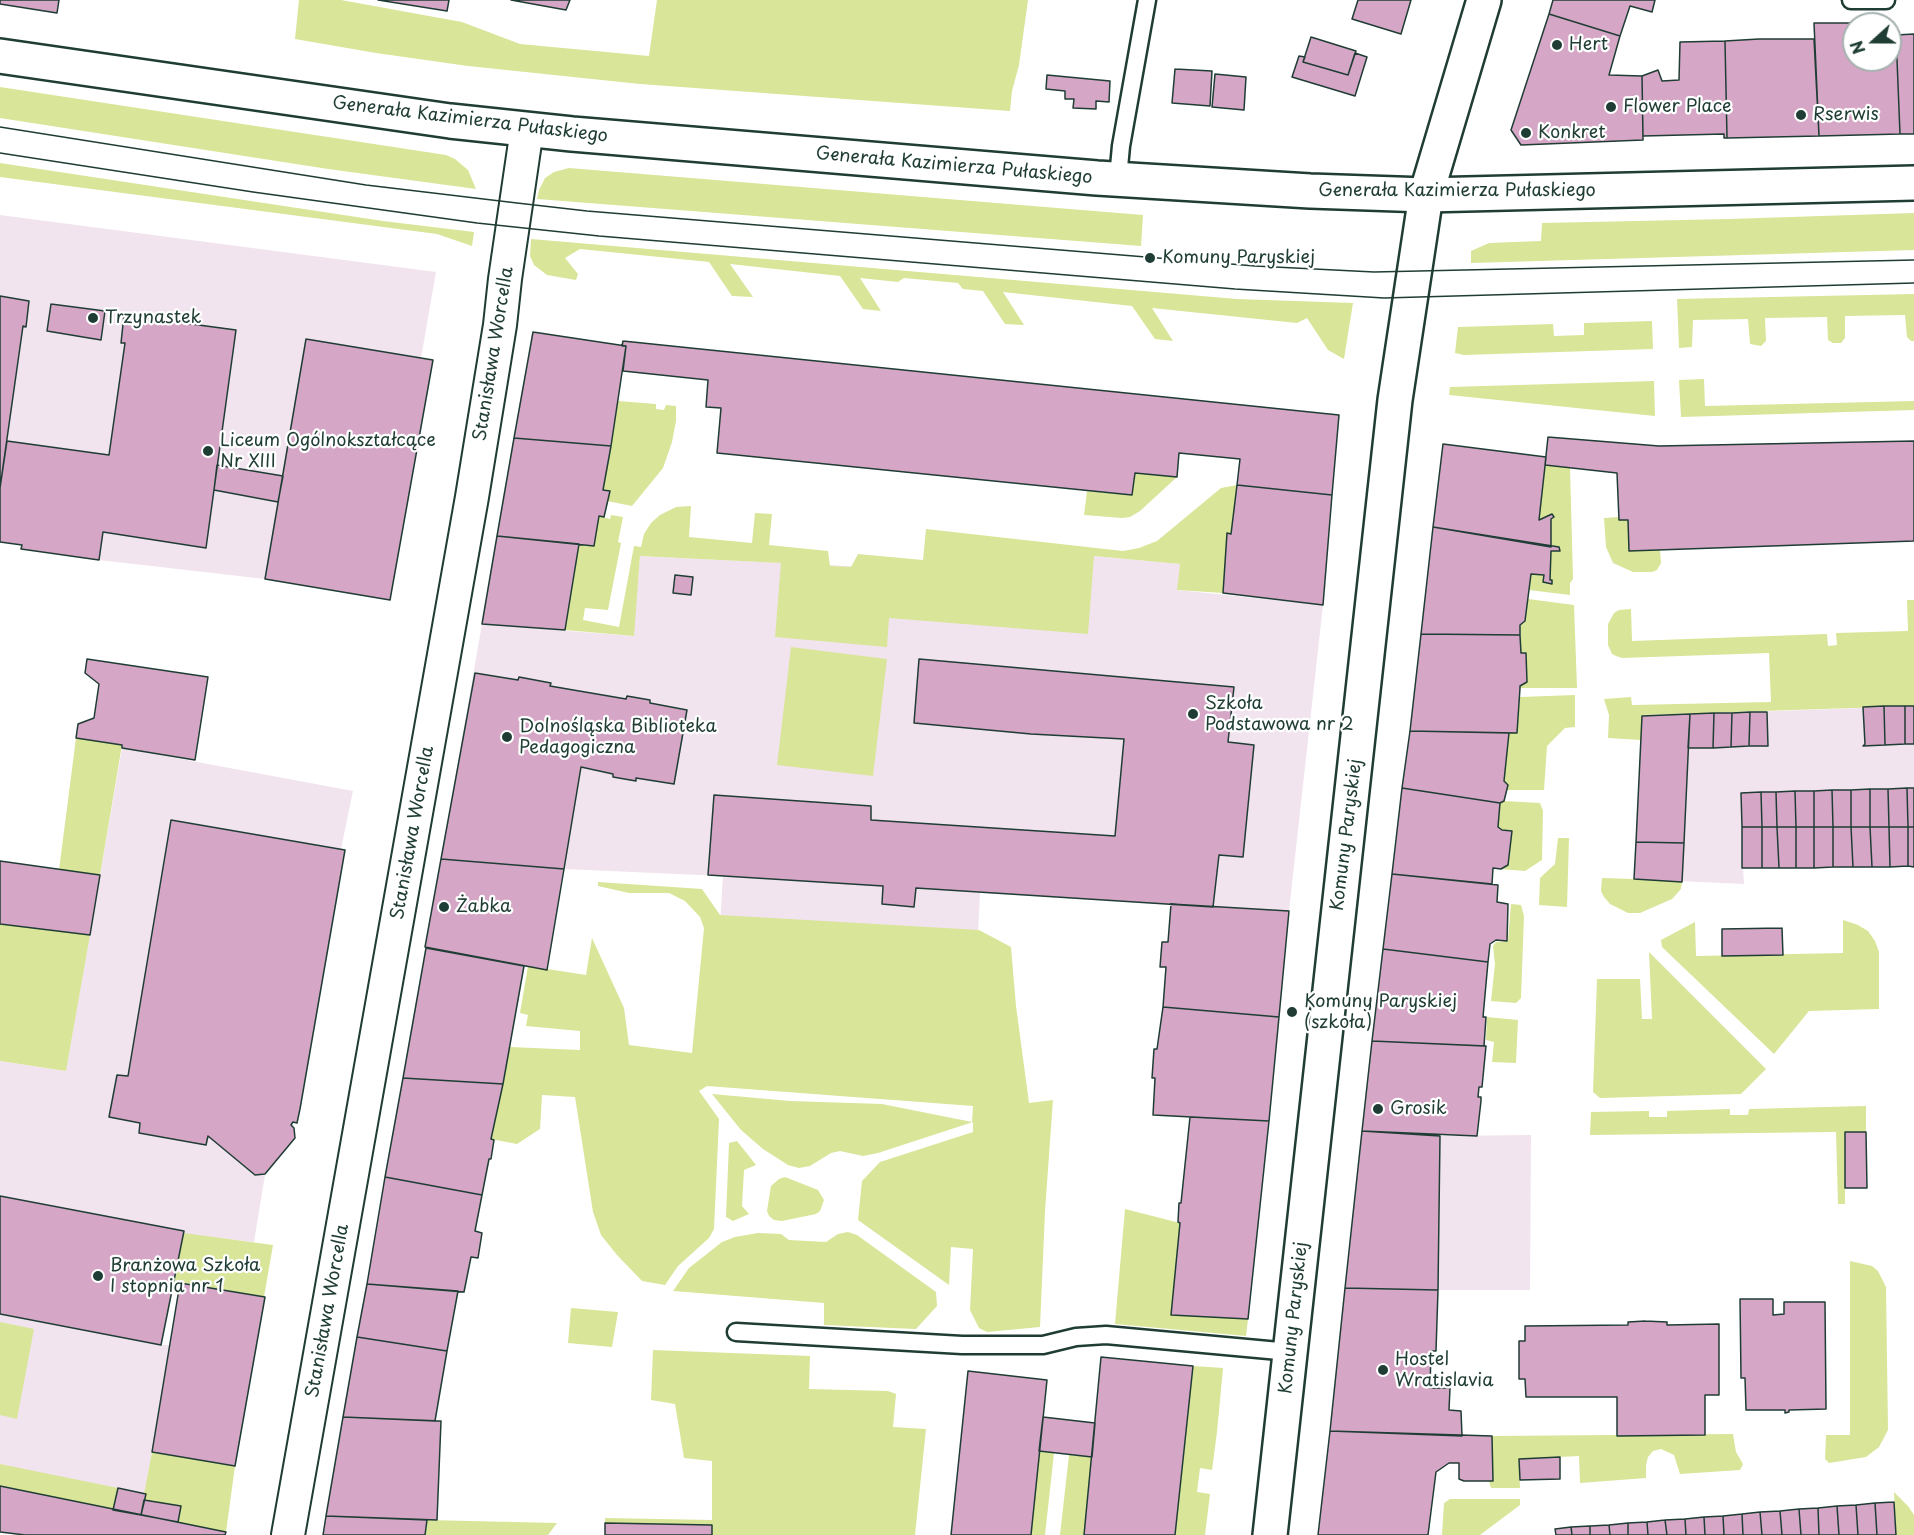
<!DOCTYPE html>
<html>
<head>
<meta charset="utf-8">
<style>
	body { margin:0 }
	#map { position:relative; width:1914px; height:1535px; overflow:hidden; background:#fff; font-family:"Playpen Sans",sans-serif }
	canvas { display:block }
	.north { position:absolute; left:1842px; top:12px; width:60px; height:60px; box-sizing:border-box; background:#fff; border:2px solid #a5b1ae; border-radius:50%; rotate:249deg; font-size:16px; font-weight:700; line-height:24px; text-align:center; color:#1f3d34 }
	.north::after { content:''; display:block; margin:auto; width:21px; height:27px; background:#1f3d34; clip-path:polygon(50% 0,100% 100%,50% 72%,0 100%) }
</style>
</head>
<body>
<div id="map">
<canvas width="1914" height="1535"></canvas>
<div class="north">N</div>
</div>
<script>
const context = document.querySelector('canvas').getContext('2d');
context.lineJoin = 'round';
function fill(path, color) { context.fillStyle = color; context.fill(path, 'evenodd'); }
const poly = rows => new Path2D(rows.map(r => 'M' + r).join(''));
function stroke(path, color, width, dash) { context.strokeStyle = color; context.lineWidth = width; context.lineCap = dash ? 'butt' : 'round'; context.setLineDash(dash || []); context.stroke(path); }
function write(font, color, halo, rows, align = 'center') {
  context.font = font + ' "Playpen Sans",sans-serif'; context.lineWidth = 4.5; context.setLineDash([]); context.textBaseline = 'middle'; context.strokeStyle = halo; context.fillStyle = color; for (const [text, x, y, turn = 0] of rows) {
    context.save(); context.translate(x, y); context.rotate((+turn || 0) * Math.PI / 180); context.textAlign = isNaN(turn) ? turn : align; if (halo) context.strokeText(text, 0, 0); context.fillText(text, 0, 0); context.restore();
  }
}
fill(poly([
	[0,215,436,272,421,358,433,360,390,600,265,579,99,560,21,549,21,545,0,542],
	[640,556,929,570,1094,556,1180,564,1178,590,1323,605,1289,911,980,893,970,1098,712,1049,723,876,564,869,441,859,482,624,633,636],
	[1914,706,1914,867,1743,868,1744,884,1634,879,1642,716],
	[122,748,353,791,341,849,345,850,300,1109,297,1123,293,1122,291,1125,294,1128,295,1138,265,1175,254,1242,184,1234,161,1345,170,1345,141,1515,0,1486,0,1061,66,1071],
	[1362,1131,1440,1136,1531,1135,1530,1290,1438,1290]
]), '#f2e4ee');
fill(poly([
	[299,0,341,0,462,22,520,44,649,56,657,0,1028,0,1019,65,1012,91,1010,111,640,84,468,66,376,53,295,39],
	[0,87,446,155,455,159,468,170,476,189,328,169,0,118],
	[0,163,383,221,474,232,472,246,437,234,0,177],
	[569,168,1143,215,1141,246,537,199,539,190,545,178,554,172],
	[1914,213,1914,250,1471,263,1471,251,1489,243,1541,241,1542,223,1729,219],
	[531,239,1237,299,1353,303,1344,359,1328,350,1307,318,1297,323,1152,308,1173,341,1155,339,1132,306,1003,292,1024,325,1005,324,983,291,963,289,958,283,904,278,898,282,860,278,881,311,863,309,840,276,730,264,753,297,732,296,709,262,580,249,565,258,578,274,576,280,547,275,534,265,530,256],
	[1914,294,1914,341,1911,341,1907,337,1905,315,1845,316,1845,338,1841,343,1833,343,1828,340,1827,317,1765,318,1766,341,1761,346,1750,344,1748,319,1693,320,1692,347,1679,348,1677,299],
	[1652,321,1653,349,1464,355,1455,353,1458,327,1553,324,1554,336,1584,335,1584,323],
	[1704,379,1705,406,1914,401,1914,410,1681,417,1679,380],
	[1654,381,1655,416,1449,395,1450,387],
	[618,401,656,404,656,409,664,410,666,405,676,406,676,421,672,442,663,468,632,506,607,501,609,491,603,490],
	[1545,465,1570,468,1573,579,1570,583,1570,595,1529,590,1531,574,1544,575,1544,582,1552,584,1552,580,1550,580,1551,551,1559,551,1551,547,1551,519,1554,517,1552,514,1539,520],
	[1135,473,1177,477,1140,511,1130,517,1122,518,1084,515,1087,491,1132,495],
	[1237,485,1231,534,1227,534,1223,593,1177,590,1180,564,1094,556,1088,634,889,618,887,647,775,637,781,563,640,556,634,636,565,630,579,544,594,545,599,516,610,519,611,515,623,517,618,542,621,543,608,610,585,608,583,620,619,627,634,546,641,547,644,534,651,523,660,515,676,507,691,506,689,537,752,543,755,513,772,514,769,545,828,551,830,566,851,567,858,554,923,560,926,529,1123,551,1139,548,1157,541,1221,488],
	[1619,517,1619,520,1628,520,1629,550,1660,549,1661,563,1657,570,1652,572,1633,572,1613,563,1606,547,1604,518],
	[1528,599,1574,605,1577,688,1520,688,1520,686,1527,682,1521,653,1520,625],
	[1907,600,1914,600,1914,706,1642,715,1641,740,1608,738,1609,715,1604,699,1631,697,1632,705,1771,702,1769,653,1622,658,1616,656,1612,654,1608,645,1608,624,1614,613,1619,610,1631,609,1632,641,1827,634,1828,646,1837,645,1836,633,1908,631],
	[791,647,887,659,873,776,777,765],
	[1575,695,1575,727,1565,728,1547,746,1544,790,1507,790,1504,781,1509,733,1517,733,1520,697],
	[76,738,122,745,100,875,59,870],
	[1504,801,1540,803,1543,811,1542,860,1525,871,1501,869,1502,830,1498,827,1500,803],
	[1558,838,1569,838,1567,907,1539,905,1540,878,1555,864],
	[1602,878,1634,879,1682,882,1681,889,1672,899,1640,913,1628,913,1610,904,1604,897,1601,891],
	[598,882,702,889,720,915,979,930,1011,947,1016,1006,1029,1103,1053,1100,1045,1211,1040,1327,987,1332,979,1328,970,1310,973,1249,951,1247,949,1285,858,1220,862,1181,880,1162,973,1132,973,1122,878,1153,863,1156,840,1151,831,1153,810,1166,799,1168,788,1165,763,1149,741,1130,712,1094,790,1101,882,1104,972,1122,973,1106,707,1086,699,1091,719,1119,714,1229,709,1238,678,1266,665,1285,642,1281,617,1255,601,1235,593,1212,575,1097,542,1095,540,1129,517,1144,491,1139,510,1047,580,1050,580,1031,526,1026,528,1015,520,1013,528,966,586,975,592,938,624,1008,629,1045,692,1053,704,928,700,917,685,901,669,893,629,893,598,886],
	[1511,904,1521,905,1524,916,1521,998,1516,1003,1491,1001,1495,964,1493,946,1496,942,1508,941],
	[1843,920,1858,925,1868,931,1875,941,1879,952,1879,1009,1809,1011,1774,1054,1662,947,1661,940,1695,922,1696,956,1843,953],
	[0,924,90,935,66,1071,0,1061],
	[1649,952,1766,1069,1741,1094,1600,1098,1593,1092,1597,979,1640,979,1642,1019,1652,1019],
	[1487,1017,1518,1020,1516,1063,1492,1062,1494,1042,1486,1040],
	[1866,1106,1866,1132,1845,1133,1845,1204,1838,1204,1836,1132,1590,1135,1591,1112,1649,1111,1649,1117,1667,1117,1667,1111,1730,1109,1730,1115,1748,1115,1749,1109],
	[737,1141,756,1165,744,1170,742,1206,749,1214,733,1221,726,1217,729,1143],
	[785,1177,818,1190,824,1200,820,1211,816,1214,782,1221,774,1220,769,1216,767,1211,771,1186,779,1179],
	[1125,1209,1180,1223,1172,1315,1248,1319,1246,1336,1115,1324],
	[848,1232,857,1235,936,1292,937,1306,916,1329,824,1325,824,1303,673,1291,689,1268,722,1242,735,1237,758,1233,781,1234,789,1240,826,1242,838,1234],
	[184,1233,273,1245,264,1297,174,1281],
	[1850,1261,1872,1266,1878,1271,1886,1287,1888,1430,1879,1447,1866,1457,1829,1463,1825,1459,1826,1435,1850,1435],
	[571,1308,618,1312,612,1347,568,1343],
	[0,1322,34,1329,17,1419,0,1415],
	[653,1350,810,1356,809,1389,888,1391,896,1394,893,1427,926,1429,915,1535,712,1535,712,1525,605,1523,605,1518,712,1520,712,1461,684,1458,675,1404,651,1400],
	[1193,1366,1223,1368,1217,1432,1212,1470,1200,1468,1197,1492,1210,1494,1205,1535,1175,1535],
	[1733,1434,1736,1452,1743,1464,1740,1470,1680,1474,1674,1455,1661,1449,1653,1451,1648,1457,1646,1465,1646,1478,1580,1483,1579,1456,1519,1459,1520,1488,1491,1488,1489,1481,1492,1436],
	[1039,1451,1054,1453,1045,1535,1031,1535],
	[152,1452,235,1466,226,1532,178,1522,181,1506,144,1500,144,1494],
	[1069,1455,1092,1457,1084,1535,1060,1535],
	[0,1464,118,1488,113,1510,0,1486],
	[1894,1492,1908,1506,1914,1515,1914,1535,1896,1535],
	[1450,1499,1520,1499,1520,1505,1480,1535,1442,1535,1444,1503],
	[427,1520,557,1523,548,1535,425,1535]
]), '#d9e598');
const building = poly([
	[0,0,59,0,57,13,0,4,0,0],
	[378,0,449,0,447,11,378,0],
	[511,0,570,0,566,10,511,0],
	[1358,0,1411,0,1401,34,1352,19,1358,0],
	[1553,0,1655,0,1652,12,1630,6,1620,36,1549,14,1553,0],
	[1549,14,1620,36,1609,75,1642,76,1643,140,1521,145,1511,130,1549,14],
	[1814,23,1859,23,1854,24,1854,60,1890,60,1890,35,1896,35,1900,134,1819,136,1814,23],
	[1914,34,1914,134,1900,134,1896,35,1914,34],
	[1311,37,1356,51,1348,75,1303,62,1311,37],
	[1759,39,1814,39,1819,136,1727,138,1725,41,1759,39],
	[1725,41,1727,138,1724,138,1724,134,1643,136,1642,76,1658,70,1662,81,1679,80,1680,42,1725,41],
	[1355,53,1367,57,1355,96,1292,77,1299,56,1305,57,1303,62,1348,75,1355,53],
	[1175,69,1212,71,1210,106,1172,103,1175,69],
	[1215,74,1246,77,1244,110,1212,107,1215,74],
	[1047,75,1110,81,1109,102,1096,101,1096,109,1073,108,1074,99,1065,99,1065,91,1046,89,1047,75],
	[0,296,29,301,26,327,23,326,0,488,0,296],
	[51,304,105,311,101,340,47,331,51,304],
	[124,315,236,330,206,548,103,532,99,560,21,549,22,545,0,542,0,488,7,441,109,455,125,343,121,343,124,315],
	[533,332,626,346,611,446,514,438,533,332],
	[306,339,433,360,390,600,265,579,306,339],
	[623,341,1339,415,1332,495,1237,485,1240,459,1179,453,1177,477,1135,473,1132,495,717,453,721,408,706,407,708,380,623,371,626,346,622,346,623,341],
	[1548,437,1659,446,1914,441,1914,541,1629,551,1628,520,1619,520,1617,473,1545,465,1548,437],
	[514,438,611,446,603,490,610,491,604,517,599,516,594,546,497,536,514,438],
	[1443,444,1546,457,1539,520,1552,514,1554,517,1551,519,1551,547,1433,527,1443,444],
	[217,465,283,476,278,502,214,490,217,465],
	[1237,485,1332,495,1323,605,1223,593,1227,533,1231,534,1237,485],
	[1433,527,1559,547,1560,551,1551,551,1550,580,1552,580,1552,584,1543,582,1544,575,1531,574,1525,621,1520,625,1520,635,1421,634,1433,527],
	[497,536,579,544,565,630,482,624,497,536],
	[675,575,693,577,691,595,673,593,675,575],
	[1421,634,1520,635,1521,653,1526,653,1527,682,1520,686,1520,688,1517,733,1410,731,1421,634],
	[87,659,208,677,195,760,122,748,122,745,76,738,78,724,94,718,99,684,85,673,87,659],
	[919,659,1234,687,1228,742,1254,745,1243,857,1219,855,1213,907,916,888,914,907,882,904,883,886,708,875,714,795,871,806,871,820,1115,836,1124,739,1031,734,914,723,919,659],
	[475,673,518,680,519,677,551,683,550,686,626,699,627,696,650,700,650,703,687,710,674,784,636,778,636,781,613,777,613,774,581,767,564,869,441,859,475,673],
	[1884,706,1905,706,1905,744,1885,745,1884,706],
	[1884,706,1885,745,1863,746,1865,744,1863,707,1884,706],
	[1905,706,1914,706,1914,744,1905,744,1905,706],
	[1750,712,1749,746,1731,747,1732,713,1750,712],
	[1750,712,1767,712,1768,746,1749,746,1750,712],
	[1714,713,1713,748,1688,748,1690,714,1714,713],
	[1714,713,1732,713,1731,747,1713,748,1714,713],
	[1690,714,1684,843,1636,842,1642,716,1690,714],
	[1410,731,1509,733,1504,781,1508,785,1504,801,1500,803,1402,788,1410,731],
	[1402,788,1500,803,1498,827,1502,830,1512,831,1508,865,1501,869,1493,868,1492,884,1392,874,1402,788],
	[1907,788,1908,827,1889,827,1888,789,1907,788],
	[1907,788,1914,788,1914,827,1908,827,1907,788],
	[1870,789,1870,827,1851,827,1851,790,1870,789],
	[1870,789,1888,789,1889,827,1870,827,1870,789],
	[1832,790,1833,827,1814,827,1814,791,1832,790],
	[1832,790,1851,790,1851,827,1833,827,1832,790],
	[1795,791,1814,791,1814,827,1796,827,1795,791],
	[1795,791,1796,827,1777,827,1776,792,1795,791],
	[1761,792,1776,792,1777,827,1762,827,1761,792],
	[1761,792,1762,827,1742,827,1741,793,1761,792],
	[171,820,345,850,300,1109,297,1123,293,1122,291,1125,294,1128,295,1138,265,1174,255,1175,208,1136,206,1145,139,1133,140,1123,109,1117,117,1075,128,1076,171,820],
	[1742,827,1762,827,1762,868,1742,868,1742,827],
	[1762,827,1777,827,1779,868,1762,868,1762,827],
	[1777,827,1796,827,1796,868,1779,868,1777,827],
	[1796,827,1814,827,1814,868,1796,868,1796,827],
	[1814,827,1833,827,1833,867,1814,868,1814,827],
	[1833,827,1851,827,1853,867,1833,867,1833,827],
	[1851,827,1870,827,1872,867,1853,867,1851,827],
	[1870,827,1889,827,1890,867,1872,867,1870,827],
	[1889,827,1908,827,1908,866,1890,867,1889,827],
	[1908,827,1914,827,1914,867,1908,866,1908,827],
	[1636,842,1684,843,1682,882,1634,879,1636,842],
	[441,859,564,869,547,970,425,947,441,859],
	[0,861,100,875,90,935,0,924,0,861],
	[1392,874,1498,885,1497,902,1508,904,1507,941,1496,940,1490,944,1488,962,1383,949,1392,874],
	[1171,904,1289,911,1279,1017,1163,1007,1166,967,1160,967,1162,942,1168,942,1171,904],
	[1782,928,1783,955,1722,956,1722,929,1782,928],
	[426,948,524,966,503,1084,403,1078,426,948],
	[1383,949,1488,962,1483,1017,1486,1017,1484,1046,1372,1041,1383,949],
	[1163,1007,1279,1017,1269,1121,1153,1115,1155,1078,1152,1078,1154,1049,1157,1049,1163,1007],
	[1372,1041,1486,1046,1482,1087,1479,1087,1478,1097,1481,1097,1481,1101,1477,1136,1362,1131,1372,1041],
	[403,1078,503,1084,491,1139,494,1140,491,1159,489,1159,482,1195,385,1177,403,1078],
	[1190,1117,1269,1121,1248,1319,1171,1315,1180,1223,1178,1222,1179,1203,1181,1203,1190,1117],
	[1362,1131,1440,1136,1438,1290,1345,1288,1362,1131],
	[1845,1132,1866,1132,1867,1188,1845,1188,1845,1132],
	[385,1177,482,1195,475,1231,482,1233,478,1258,471,1257,464,1292,367,1284,385,1177],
	[0,1196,184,1231,161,1345,0,1314,0,1196],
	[180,1283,265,1297,235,1466,152,1452,180,1283],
	[367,1284,458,1291,447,1351,357,1337,367,1284],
	[1345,1288,1438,1290,1436,1351,1431,1351,1430,1388,1450,1388,1449,1410,1461,1411,1462,1436,1330,1431,1345,1288],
	[1740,1299,1773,1299,1773,1315,1784,1314,1784,1302,1825,1302,1826,1409,1789,1410,1789,1412,1785,1413,1785,1410,1746,1410,1745,1378,1741,1378,1740,1299],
	[1645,1321,1667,1322,1667,1325,1719,1324,1719,1395,1705,1395,1705,1435,1617,1436,1617,1397,1526,1397,1525,1379,1519,1379,1519,1341,1525,1341,1525,1326,1628,1325,1628,1322,1645,1321],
	[357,1337,447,1351,435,1421,343,1417,357,1337],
	[1101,1357,1193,1366,1175,1535,1084,1535,1101,1357],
	[968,1371,1047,1380,1031,1535,951,1535,968,1371],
	[343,1417,441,1421,437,1520,326,1516,343,1417],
	[1043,1417,1095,1423,1092,1457,1039,1451,1043,1417],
	[1330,1431,1492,1436,1493,1481,1464,1481,1459,1479,1459,1463,1449,1463,1436,1472,1428,1535,1318,1535,1330,1431],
	[1560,1457,1560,1479,1520,1480,1519,1459,1560,1457],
	[0,1486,226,1532,225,1535,25,1535,0,1532,0,1486],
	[118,1488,146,1494,141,1515,113,1510,118,1488],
	[144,1500,181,1506,178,1522,141,1515,144,1500],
	[1894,1502,1896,1535,1877,1535,1875,1503,1894,1502],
	[1875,1503,1877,1535,1858,1535,1856,1505,1875,1503],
	[1856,1505,1858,1535,1839,1535,1837,1506,1856,1505],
	[1837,1506,1839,1535,1819,1535,1818,1508,1837,1506],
	[1818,1508,1819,1535,1801,1535,1799,1509,1818,1508],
	[1799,1509,1801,1535,1782,1535,1780,1511,1799,1509],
	[1780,1511,1782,1535,1762,1535,1760,1512,1780,1511],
	[1760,1512,1762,1535,1743,1535,1742,1514,1760,1512],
	[1742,1514,1743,1535,1724,1535,1723,1516,1742,1514],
	[326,1516,427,1520,425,1535,323,1535,326,1516],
	[1723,1516,1724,1535,1705,1535,1704,1517,1723,1516],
	[1704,1517,1705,1535,1686,1535,1685,1519,1704,1517],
	[1685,1519,1686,1535,1667,1535,1665,1520,1685,1519],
	[1665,1520,1667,1535,1648,1535,1647,1522,1665,1520],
	[1647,1522,1648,1535,1628,1535,1628,1523,1647,1522],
	[605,1523,712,1525,712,1535,605,1535,605,1523],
	[1628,1523,1628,1535,1610,1535,1609,1525,1628,1523],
	[1609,1525,1610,1535,1590,1535,1590,1526,1609,1525],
	[1590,1526,1590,1535,1572,1535,1571,1527,1590,1526],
	[1571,1527,1572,1535,1556,1535,1555,1529,1571,1527]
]);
fill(building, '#d5a6c6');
stroke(building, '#1f3d34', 1.5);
const service = poly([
	[1851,0,1886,0],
	[1118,178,1121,146,1147,0],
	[736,1332,962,1345,1043,1345,1076,1337,1106,1335,1290,1352]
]);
const minor = poly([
	[288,1535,472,497,500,325,505,279,527,129]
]);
const tertiary = poly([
	[1270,1535,1395,400,1426,195,1484,0]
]);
const secondary = poly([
	[0,56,450,121,572,134,1097,178,1310,191,1426,195,1914,183]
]);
stroke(service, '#1f3d34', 21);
stroke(minor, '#1f3d34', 36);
stroke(tertiary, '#1f3d34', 38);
stroke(secondary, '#1f3d34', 38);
stroke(service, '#fff', 16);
stroke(minor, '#fff', 32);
stroke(tertiary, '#fff', 33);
stroke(secondary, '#fff', 33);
stroke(poly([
	[0,127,366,185,517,203,587,211,1255,266,1374,272,1914,260],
	[0,153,253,192,477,223,599,236,1235,289,1384,298,1914,283]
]), '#1f3d34', 1.5);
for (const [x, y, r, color] of [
	[1557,45,6,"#1f3d34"],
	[1611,107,6,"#1f3d34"],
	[1801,115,6,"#1f3d34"],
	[1526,133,6,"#1f3d34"],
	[1150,258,6,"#1f3d34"],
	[93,318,6,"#1f3d34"],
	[208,451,6,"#1f3d34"],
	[1193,714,6,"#1f3d34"],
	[507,737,6,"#1f3d34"],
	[444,907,6,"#1f3d34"],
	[1292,1012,6,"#1f3d34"],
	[1378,1109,6,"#1f3d34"],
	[98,1276,6,"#1f3d34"],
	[1383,1370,6,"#1f3d34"]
]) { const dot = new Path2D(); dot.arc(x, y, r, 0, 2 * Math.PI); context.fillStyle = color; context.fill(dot); stroke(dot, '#fff', 2); }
write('18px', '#1f3d34', '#fff', [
	["Hert",1569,45],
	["Flower Place",1623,107],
	["Rserwis",1813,115],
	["Konkret",1538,133],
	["Komuny Paryskiej",1162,258],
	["Trzynastek",105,318],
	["Liceum Ogólnokształcące",220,441],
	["Nr XIII",220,462],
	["Szkoła",1205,704],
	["Podstawowa nr 2",1205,725],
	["Dolnośląska Biblioteka",519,727],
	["Pedagogiczna",519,748],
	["Żabka",456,907],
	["Komuny Paryskiej",1304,1002],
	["(szkoła)",1304,1023],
	["Grosik",1390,1109],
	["Branżowa Szkoła",110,1266],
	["I stopnia nr 1",110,1287],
	["Hostel",1395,1360],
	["Wratislavia",1395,1381]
], 'left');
write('18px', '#1f3d34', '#fff', [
	["Generała Kazimierza Pułaskiego",470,120,7],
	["Generała Kazimierza Pułaskiego",954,166,5],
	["Generała Kazimierza Pułaskiego",1457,191],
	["Stanisława Worcella",494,354,-81],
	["Stanisława Worcella",413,833,-80],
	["Komuny Paryskiej",1347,835,-83],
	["Stanisława Worcella",328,1311,-80],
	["Komuny Paryskiej",1294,1318,-84]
]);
</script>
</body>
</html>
